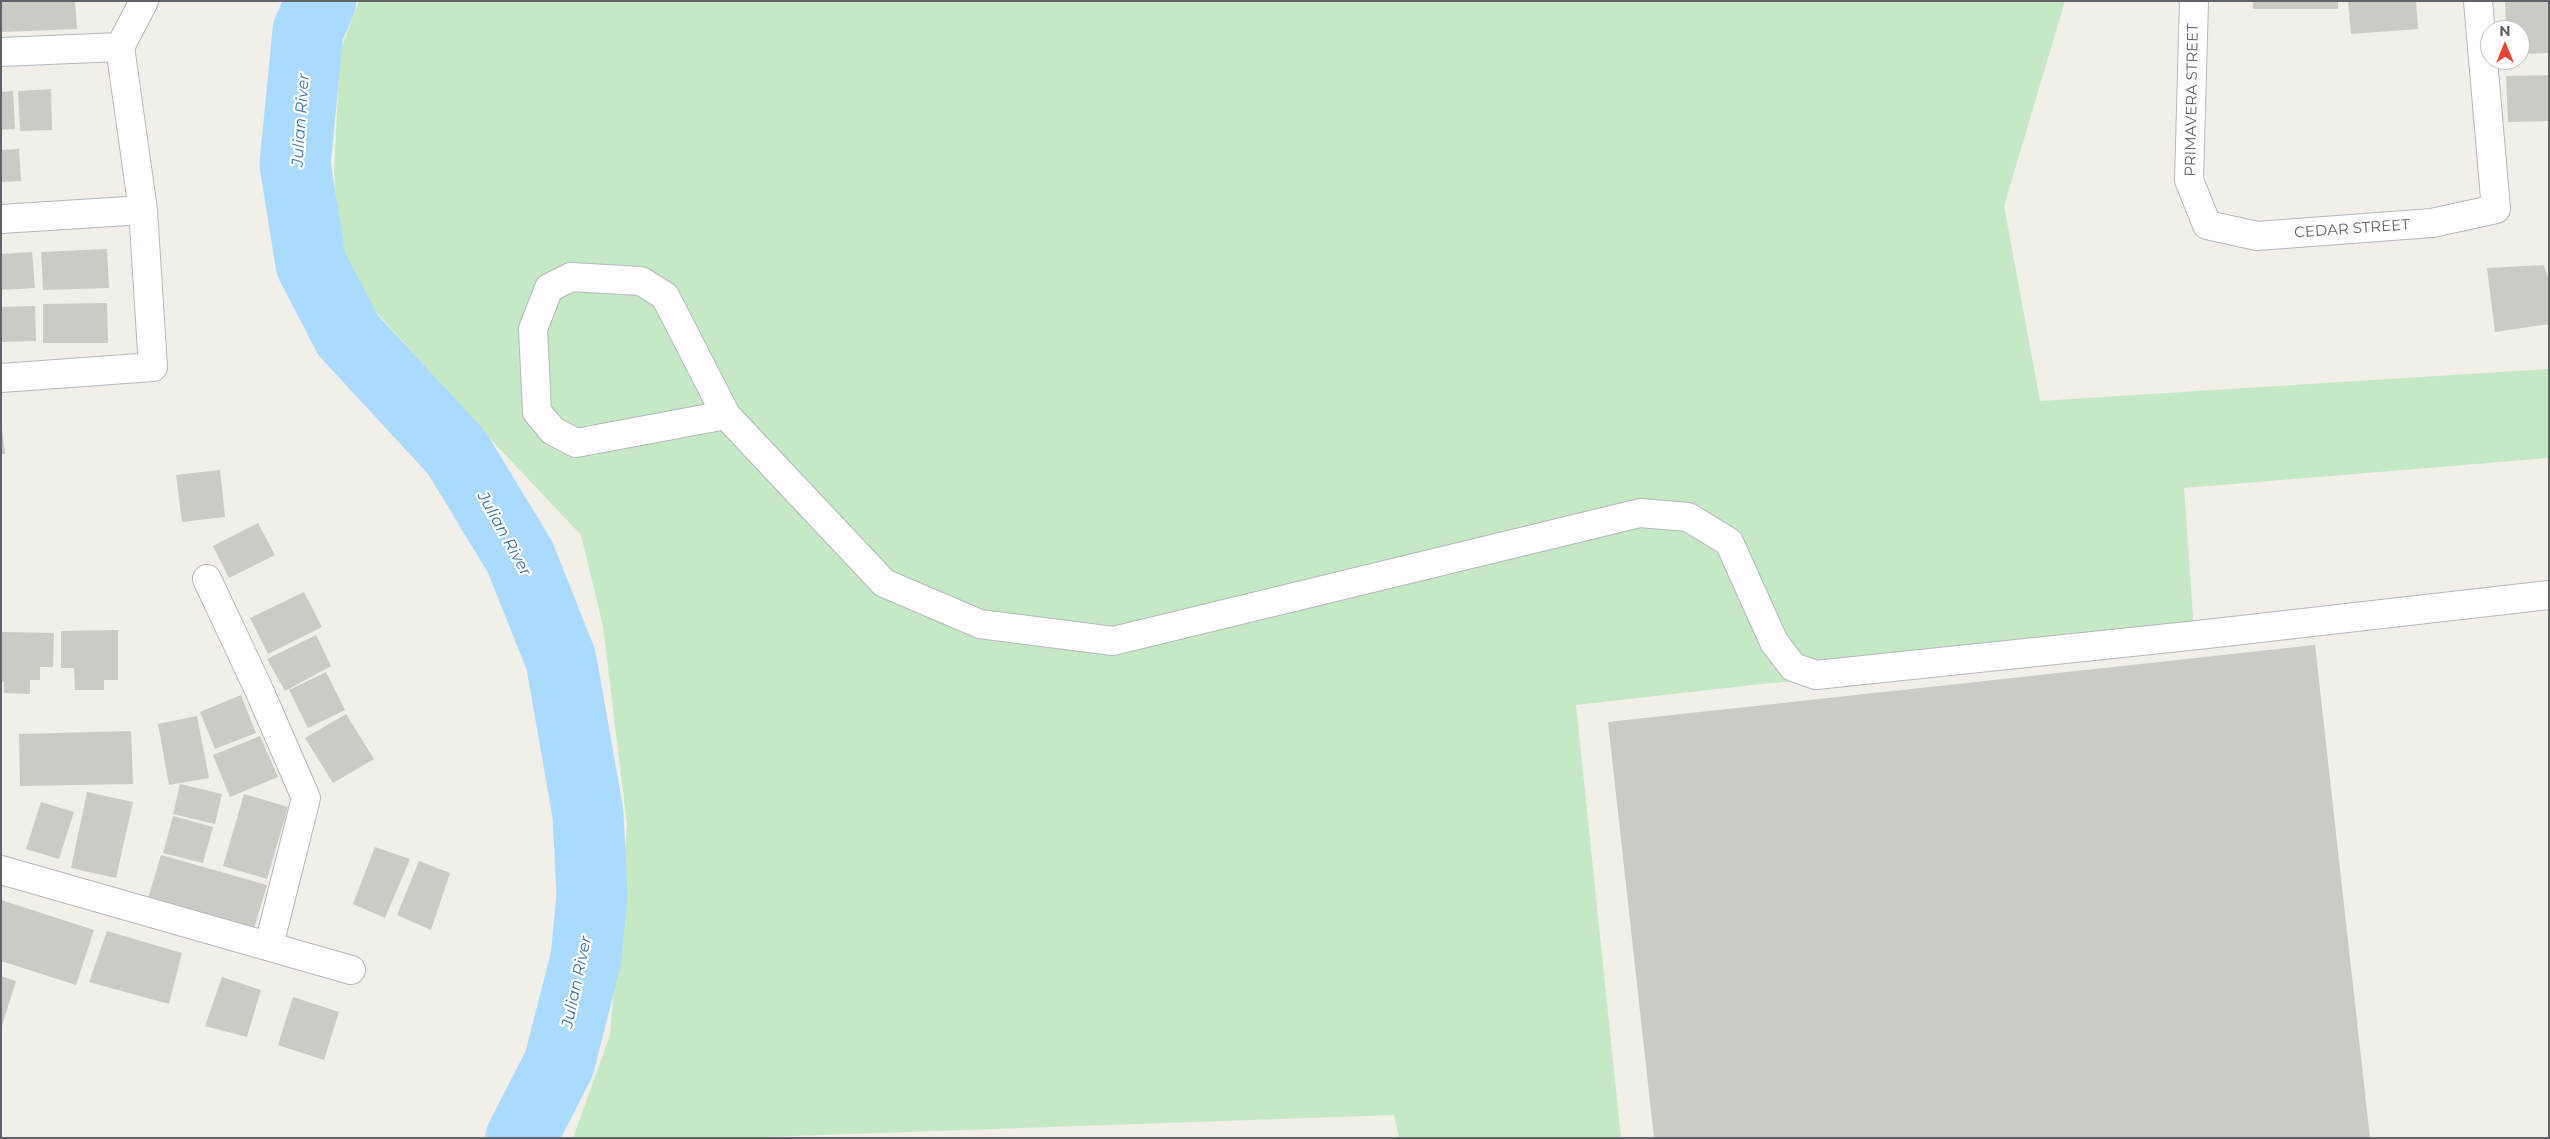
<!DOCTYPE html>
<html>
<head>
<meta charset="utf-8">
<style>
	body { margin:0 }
	#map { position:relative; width:2550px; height:1139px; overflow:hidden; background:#f1efe8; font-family:Montserrat,sans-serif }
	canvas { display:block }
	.frame { position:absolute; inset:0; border:2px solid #5f6368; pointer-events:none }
	.north { position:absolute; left:2480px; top:20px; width:50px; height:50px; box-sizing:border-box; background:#fff; border:1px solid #bfc1c3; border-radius:50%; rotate:0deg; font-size:14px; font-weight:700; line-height:20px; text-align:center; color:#5f6368 }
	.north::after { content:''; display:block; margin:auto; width:18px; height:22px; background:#ea4335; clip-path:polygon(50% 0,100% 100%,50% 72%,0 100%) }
</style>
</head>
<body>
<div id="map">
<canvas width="2550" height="1139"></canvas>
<div class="frame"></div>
<div class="north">N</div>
</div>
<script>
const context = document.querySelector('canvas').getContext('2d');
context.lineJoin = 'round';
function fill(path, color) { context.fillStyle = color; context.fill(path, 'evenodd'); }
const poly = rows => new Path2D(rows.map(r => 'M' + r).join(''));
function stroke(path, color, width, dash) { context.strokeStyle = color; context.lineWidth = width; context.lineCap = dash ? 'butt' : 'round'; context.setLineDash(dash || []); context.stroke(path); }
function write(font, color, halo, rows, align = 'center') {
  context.font = font + ' Montserrat,sans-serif'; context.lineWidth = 4.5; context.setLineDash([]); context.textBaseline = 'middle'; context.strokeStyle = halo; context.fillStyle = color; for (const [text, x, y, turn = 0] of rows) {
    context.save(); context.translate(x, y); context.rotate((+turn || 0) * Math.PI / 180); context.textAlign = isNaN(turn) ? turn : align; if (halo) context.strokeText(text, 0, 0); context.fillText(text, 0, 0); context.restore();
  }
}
fill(poly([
	[359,1,2065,1,2004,206,2040,401,2549,369,2549,458,2184,488,2195,645,1761,684,1576,705,1621,1138,1399,1138,1394,1115,736,1138,573,1138,610,1035,627,825,603,626,581,535,497,446,342,274,334,172,340,52]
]), '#c5e8c5');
stroke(poly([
	[321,1,308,31,295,164,311,264,348,335,457,453,520,557,561,660,588,814,592,895,586,958,559,1064,521,1138]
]), '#aadaff', 71);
fill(poly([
	[1,1,75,1,77,29,1,32],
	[2253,1,2338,1,2338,9,2253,9],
	[2348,1,2416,1,2418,29,2351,34],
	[2505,1,2549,1,2549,53,2520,54,2520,30,2506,30],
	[2549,75,2549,121,2508,122,2506,76],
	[51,89,52,130,20,131,18,91],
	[13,91,15,129,1,130,1,92],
	[19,149,21,181,1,182,1,150],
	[107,249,109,288,43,290,41,252],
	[32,252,35,288,1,290,1,254],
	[2544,265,2549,281,2549,324,2495,332,2487,268],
	[107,303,108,343,43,343,43,304],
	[35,306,36,341,1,342,1,307],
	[1,422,5,454,1,454],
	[220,470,225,517,182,522,176,475],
	[258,523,275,555,229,578,213,546],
	[304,592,322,627,268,654,250,618],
	[118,630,118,680,104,680,104,690,75,690,74,668,61,668,61,631],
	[1,632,54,633,53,667,40,667,40,680,30,680,30,694,4,693,4,682,1,682],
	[316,635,331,666,285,691,267,659],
	[2315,645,2370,1138,1654,1138,1608,722],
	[326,672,345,710,308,728,289,690],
	[241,695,256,733,215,749,200,712],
	[346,714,374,759,333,783,305,738],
	[197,716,209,778,169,785,158,724],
	[131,731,133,784,20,786,19,734],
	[260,736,278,777,230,797,213,755],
	[180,784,222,794,215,824,173,814],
	[87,792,133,802,116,878,71,868],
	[244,794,288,807,267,879,223,866],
	[41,802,74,812,59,859,26,849],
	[173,816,213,827,203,863,163,853],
	[375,847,410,859,385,918,353,904],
	[161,855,267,885,253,932,147,902],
	[419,861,450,873,431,930,397,915],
	[1,900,94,930,76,985,1,961],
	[107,931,182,953,169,1004,89,982],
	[1,976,16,981,2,1026,1,1025],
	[222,977,261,990,247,1037,205,1026],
	[293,997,339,1012,324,1060,278,1045]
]), '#cccac5');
const minor = poly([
	[2194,1,2189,180,2207,225,2257,236,2432,223,2496,209,2478,1],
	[1,52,120,47],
	[1,219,143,210],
	[1,378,153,367,143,210,120,47,144,1],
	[726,415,576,443,553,431,537,412,533,329,549,288,571,277,641,281,665,296,726,415,884,583,980,624,1113,641,1640,513,1688,517,1729,542,1774,642,1793,667,1816,675,2198,635,2549,595],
	[207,579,259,690,306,798,269,945],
	[1,870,351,970]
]);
stroke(minor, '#b5b8bc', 30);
stroke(minor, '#fff', 28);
write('15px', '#5f6368', '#fff', [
	["PRIMAVERA STREET",2192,100,-89],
	["CEDAR STREET",2352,229,-4]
]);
write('italic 16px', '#4174aa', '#fff', [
	["Julian River",301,120,-86],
	["Julian River",504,534,61],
	["Julian River",577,982,-78]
]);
</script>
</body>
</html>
